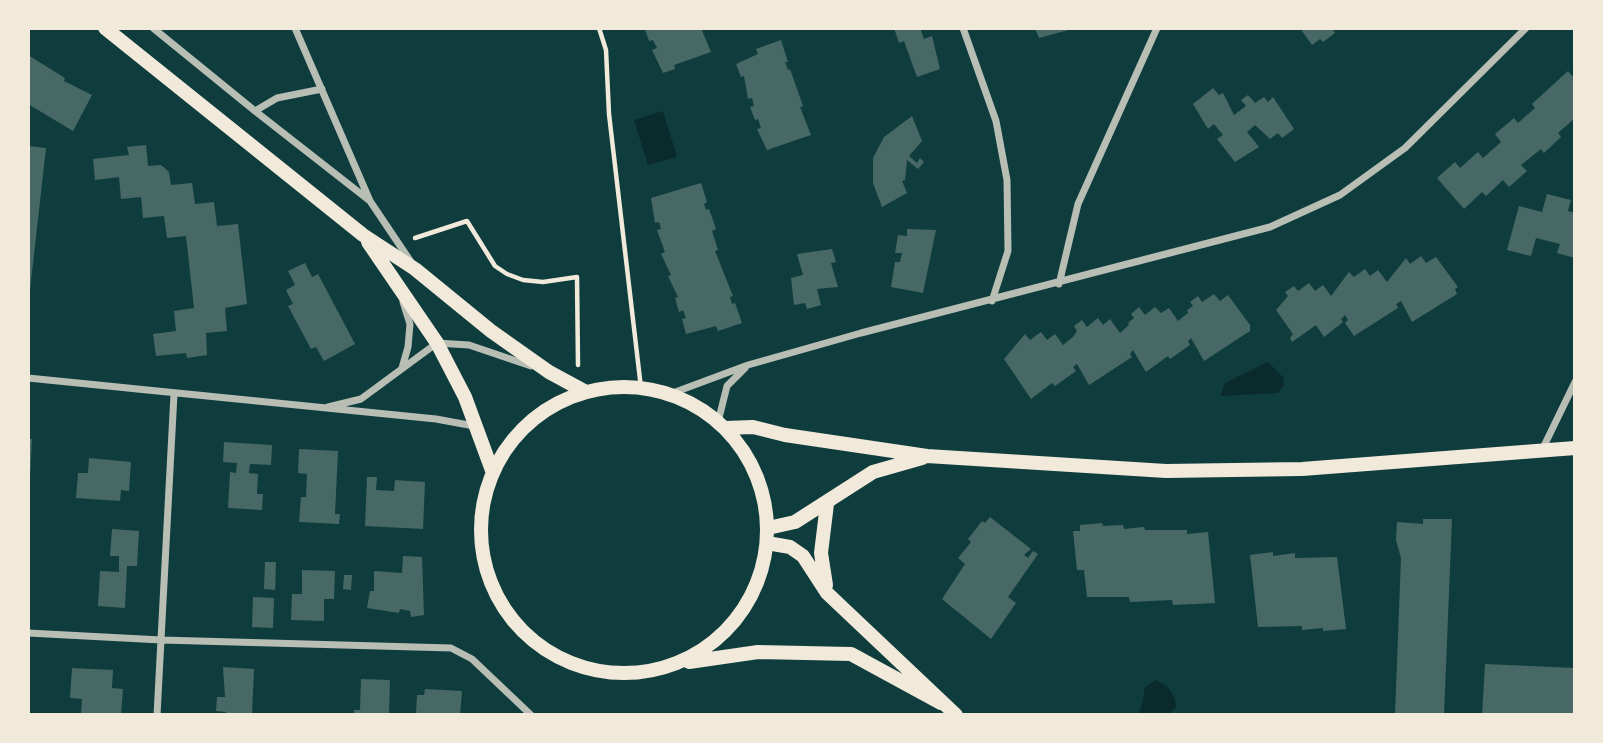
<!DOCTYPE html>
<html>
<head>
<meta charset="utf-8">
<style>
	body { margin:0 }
	#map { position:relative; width:1603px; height:743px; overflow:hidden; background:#0f3d3e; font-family:"Fira Sans Condensed",sans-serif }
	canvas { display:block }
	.frame { position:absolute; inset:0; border:30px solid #f1e9da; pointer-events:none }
</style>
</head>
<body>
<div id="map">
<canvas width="1603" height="743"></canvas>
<div class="frame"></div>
</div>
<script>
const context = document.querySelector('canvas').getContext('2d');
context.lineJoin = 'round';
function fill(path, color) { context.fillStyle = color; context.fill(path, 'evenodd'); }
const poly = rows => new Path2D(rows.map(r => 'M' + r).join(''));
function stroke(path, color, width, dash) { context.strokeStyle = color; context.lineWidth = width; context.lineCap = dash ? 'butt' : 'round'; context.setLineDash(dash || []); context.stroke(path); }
fill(poly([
	[663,111,677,157,648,165,634,120],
	[1268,362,1283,377,1284,385,1278,393,1220,396,1225,383],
	[1156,680,1168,687,1175,698,1176,707,1168,715,1137,715,1142,705,1145,687]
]), '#0a2a2b');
fill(poly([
	[701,28,711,52,674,65,675,69,663,73,652,50,657,48,653,40,649,41,645,29],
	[894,28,920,28,924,39,932,36,940,69,917,77,904,41,899,43],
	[1035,28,1072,28,1072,29,1039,38],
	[1300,28,1332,28,1335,33,1323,42,1320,39,1312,45],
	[781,40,788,62,785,62,788,70,790,69,803,106,800,107,811,135,767,150,757,129,761,128,758,119,755,120,750,107,754,106,752,98,748,99,744,76,741,77,736,64,758,54,756,49],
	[28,55,65,78,64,81,92,95,73,131,28,104],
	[1568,71,1575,79,1575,118,1558,133,1561,137,1544,153,1541,149,1521,165,1527,171,1509,187,1503,180,1486,196,1482,192,1464,209,1437,178,1455,162,1460,168,1478,152,1483,158,1501,142,1495,134,1514,118,1518,123,1535,108,1532,104],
	[1213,88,1219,95,1223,93,1234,115,1246,106,1241,100,1248,95,1255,103,1264,97,1268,102,1273,97,1294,129,1282,138,1278,133,1270,139,1255,125,1247,132,1259,147,1235,162,1217,139,1223,135,1214,124,1208,129,1193,104],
	[912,116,922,141,909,156,917,163,920,158,924,162,918,169,907,160,905,180,902,181,907,193,882,207,873,183,873,158,884,137],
	[146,145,148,166,161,165,169,172,171,185,192,183,195,204,214,202,217,226,238,224,247,304,225,308,227,331,206,333,207,355,187,358,186,353,156,356,153,334,176,331,174,311,194,308,186,236,167,238,164,216,143,218,141,197,121,199,119,177,95,180,93,159,129,155,127,147],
	[28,146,46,148,30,290,28,290],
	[701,183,707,202,704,204,706,210,709,209,716,229,712,231,718,250,715,251,733,296,730,297,732,304,735,303,742,323,718,331,716,326,686,334,682,319,686,318,683,310,679,312,675,298,678,297,668,276,671,275,661,254,665,252,657,230,661,229,659,222,655,223,651,198],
	[1547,194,1571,200,1568,211,1575,213,1575,258,1557,253,1560,244,1536,238,1531,256,1507,250,1519,206,1542,212],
	[907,229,936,230,923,293,891,287,895,262,900,262,902,253,895,253,898,235,907,236],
	[832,249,836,262,831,263,838,287,817,289,821,305,807,309,805,303,794,305,791,278,803,275,797,254],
	[1421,256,1426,263,1436,257,1458,287,1455,289,1457,294,1412,322,1401,301,1396,304,1398,308,1354,336,1345,323,1348,320,1345,315,1341,319,1343,322,1324,337,1316,325,1292,342,1290,338,1293,334,1276,310,1288,296,1285,292,1294,286,1298,291,1309,283,1315,291,1323,285,1331,296,1349,272,1354,277,1365,269,1370,276,1378,270,1387,282,1406,258,1410,264],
	[305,263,312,277,318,274,355,344,324,361,316,347,311,349,288,306,293,304,286,290,295,285,288,271],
	[1214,294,1220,301,1228,295,1250,325,1250,331,1204,361,1191,338,1188,341,1190,345,1170,359,1168,356,1146,372,1133,350,1130,354,1132,357,1089,385,1077,364,1073,367,1076,371,1055,386,1052,383,1031,399,1004,359,1025,334,1030,340,1041,332,1047,340,1055,334,1063,345,1073,337,1077,331,1074,326,1082,320,1087,327,1098,318,1103,325,1110,319,1120,333,1129,325,1128,323,1134,318,1131,314,1139,307,1145,315,1155,307,1161,313,1169,308,1178,321,1188,313,1187,310,1193,306,1190,302,1198,296,1202,302],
	[28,439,32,439,30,478,28,478],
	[224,442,272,445,271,465,250,464,249,473,258,474,257,494,263,494,262,510,228,508,230,472,236,473,237,463,223,462],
	[299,449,338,451,335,514,340,514,339,524,299,522,301,497,306,497,307,474,298,473],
	[89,458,131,462,129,491,121,490,120,501,76,498,78,473,88,473],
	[367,477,377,477,376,490,394,491,395,480,425,482,423,529,365,526],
	[990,517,1031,549,1024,555,1028,558,1033,551,1038,554,1008,597,1016,603,991,639,942,599,965,564,958,558,971,542,968,539,982,521,985,523],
	[1423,519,1452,519,1444,715,1395,715,1401,558,1396,540,1397,522,1423,524],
	[1102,523,1103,526,1123,525,1124,529,1144,527,1145,530,1187,530,1187,534,1208,532,1215,603,1173,605,1172,600,1130,602,1129,597,1087,597,1084,570,1077,570,1073,531,1080,531,1080,525],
	[112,529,139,531,137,566,127,566,125,608,98,606,100,571,119,572,119,556,110,556],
	[1273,552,1273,556,1295,553,1295,558,1337,557,1346,629,1323,631,1323,628,1302,630,1302,626,1258,627,1250,555],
	[403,556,422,557,424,615,411,617,410,611,400,609,399,613,367,608,370,591,374,591,374,571,402,573],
	[265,562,276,562,275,590,264,589],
	[302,570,335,571,334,599,324,599,324,621,291,620,292,594,302,594],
	[344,575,352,575,351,590,343,589],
	[253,597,274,598,273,628,252,627],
	[1485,664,1575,668,1575,715,1482,715],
	[223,667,254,669,252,715,226,715,226,712,216,711,217,697,225,697],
	[72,668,113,670,112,688,123,689,121,715,81,715,82,699,70,698],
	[361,679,390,680,389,715,354,715,354,710,360,710],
	[425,689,462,691,460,715,416,715,417,695,424,695]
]), '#486865');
stroke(poly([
	[599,28,606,50,609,114,641,388],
	[415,238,467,221,495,266,507,274,523,280,543,282,577,277,578,365]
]), '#f1e9da', 4.5);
stroke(poly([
	[153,28,255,111,277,98,322,89],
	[295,28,370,201,411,262],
	[963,28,996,121,1007,180,1008,251,992,301],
	[255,111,370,201],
	[1059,284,1078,204,1157,28],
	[402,368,408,347,410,324,403,302],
	[28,378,436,419,474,426],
	[670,394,748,365,861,333,1270,227,1340,195,1405,148,1526,28],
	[328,407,361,399,437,343,469,345,531,366],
	[718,422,727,386,745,368],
	[1543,448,1575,382],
	[28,633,161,640,451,648,472,659,531,715],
	[157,715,174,394]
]), '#b8beb3', 7);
stroke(poly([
	[105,28,363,235,415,269,491,331,549,372,586,392],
	[368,242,437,343,465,397,493,473],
	'481 530a143 143 0 1 1 286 0a143 143 0 1 1-286 0Z',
	[725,428,753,427,785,435,927,456,1166,471,1302,469,1575,448],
	[768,528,795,522,873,472,922,458],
	[767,543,790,547,803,556,827,593,956,715],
	[826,585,821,553,827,504],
	[689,662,758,652,851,654,941,703]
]), '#f1e9da', 14);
</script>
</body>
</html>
